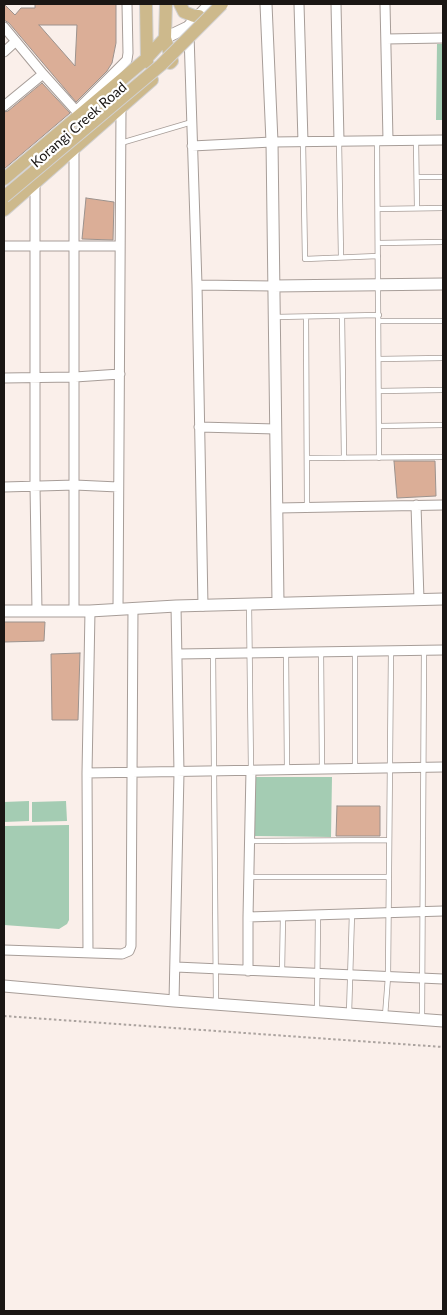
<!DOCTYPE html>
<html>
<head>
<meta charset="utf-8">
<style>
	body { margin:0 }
	#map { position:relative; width:447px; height:1315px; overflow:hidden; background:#faefea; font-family:Lato,sans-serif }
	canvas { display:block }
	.frame { position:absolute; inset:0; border:5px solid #1a1614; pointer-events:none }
</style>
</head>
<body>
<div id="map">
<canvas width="447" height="1315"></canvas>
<div class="frame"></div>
</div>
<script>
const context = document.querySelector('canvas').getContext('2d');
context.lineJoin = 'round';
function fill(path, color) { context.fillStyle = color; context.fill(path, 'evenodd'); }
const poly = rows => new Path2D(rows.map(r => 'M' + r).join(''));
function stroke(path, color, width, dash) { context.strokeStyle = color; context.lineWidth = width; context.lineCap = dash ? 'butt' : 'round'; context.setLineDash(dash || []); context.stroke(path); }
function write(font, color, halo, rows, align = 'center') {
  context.font = font + ' Lato,sans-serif'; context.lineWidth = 4.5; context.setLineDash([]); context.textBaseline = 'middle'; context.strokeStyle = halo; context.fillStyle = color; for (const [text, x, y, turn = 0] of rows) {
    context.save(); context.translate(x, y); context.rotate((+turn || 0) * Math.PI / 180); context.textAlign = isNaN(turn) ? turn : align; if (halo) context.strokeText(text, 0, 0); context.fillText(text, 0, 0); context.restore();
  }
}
fill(poly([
	[437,44,443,44,443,120,436,120],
	[255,777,332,777,331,837,255,836],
	[29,801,29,821,4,822,4,802],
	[66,801,67,821,32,822,32,802],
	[69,825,69,920,67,924,59,929,4,925,4,826]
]), '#a4ccb3');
const building = poly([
	[4,4,15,15,21,8,35,8,35,4,116,4,116,43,112,63,107,71,76,102,9,23,4,20,4,4],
	[39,25,77,25,75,66,39,25],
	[42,83,70,113,4,169,4,112,8,111,42,83],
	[86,198,114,202,113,240,82,239,86,198],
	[394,461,435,461,436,496,397,498,394,461],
	[4,622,45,622,44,641,4,642,4,622],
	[80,653,78,720,52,720,51,654,80,653],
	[337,806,380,806,380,836,336,836,337,806]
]);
fill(building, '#dbae97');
stroke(building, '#9c928d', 1);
const lane = poly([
	[416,140,417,208],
	[339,141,341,257],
	[377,141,379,458],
	[303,142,305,259,378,256],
	[121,143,192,122],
	[417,177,443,177],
	[378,209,443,208],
	[378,243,443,242],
	[342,316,344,458],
	[275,317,379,315],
	[306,317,307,507],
	[379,321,443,321],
	[379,359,443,358],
	[379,391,443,390],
	[379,426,443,425],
	[307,458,443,457],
	[249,604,251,770],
	[286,652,287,769],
	[321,652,322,769],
	[213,653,216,1003],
	[355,769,355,651],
	[250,841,389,840],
	[250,877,389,877],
	[282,972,283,916],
	[317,1011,318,915],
	[349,1014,352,913],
	[385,1016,388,977,391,651],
	[422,1019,424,650]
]);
const street = poly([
	[299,4,303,142],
	[336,4,339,141],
	[385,4,388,140],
	[4,27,43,74],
	[189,34,197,285,203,606],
	[386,39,443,38],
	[4,52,15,42],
	[116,84,121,109,118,609],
	[4,106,43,74,79,114],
	[76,111,127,60,128,53,127,4],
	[192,146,272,142,443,140],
	[35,183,35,486,37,611],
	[4,246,120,246],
	[197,285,273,286],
	[4,378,75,377,120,374],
	[199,427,276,429],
	[4,487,75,485,118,487],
	[416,505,419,600],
	[278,508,443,505],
	[74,611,74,150],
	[178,654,443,650],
	[87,773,443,767],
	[248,917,443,911],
	[4,950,122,954,129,951,131,946,133,608],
	[88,953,87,773,90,611],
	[176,967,443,979],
	[248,971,248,917,251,770],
	[174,1001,179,773,176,606]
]);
const secondary = poly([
	[266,4,272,142,278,603],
	[165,38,188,27,210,4],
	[273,286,443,284],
	[4,611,90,611,176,606,443,599],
	[4,986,174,1001,443,1021]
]);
const primary = poly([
	[146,4,147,62],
	[166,4,165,38,172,61,170,63],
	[180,4,184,12,194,16,199,16],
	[4,179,146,59,165,38],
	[4,210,152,80]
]);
stroke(lane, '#a79d98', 6);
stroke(street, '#a79d98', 11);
stroke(secondary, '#a79d98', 13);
stroke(primary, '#d1d0d0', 14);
stroke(poly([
	[4,1016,443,1047]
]), '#aba39f', 2, [2.5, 2.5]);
stroke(lane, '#fff', 4.5);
stroke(street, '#fff', 9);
stroke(secondary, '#fff', 11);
stroke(primary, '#cdb98c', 12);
const primaryBridge = poly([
	[4,197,161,65,222,4]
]);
stroke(primaryBridge, '#d1d0d0', 14, []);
stroke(primaryBridge, '#cdb98c', 12);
write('14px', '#1a1614', '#fff', [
	["Korangi Creek Road",79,125,-41]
]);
</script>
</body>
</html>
